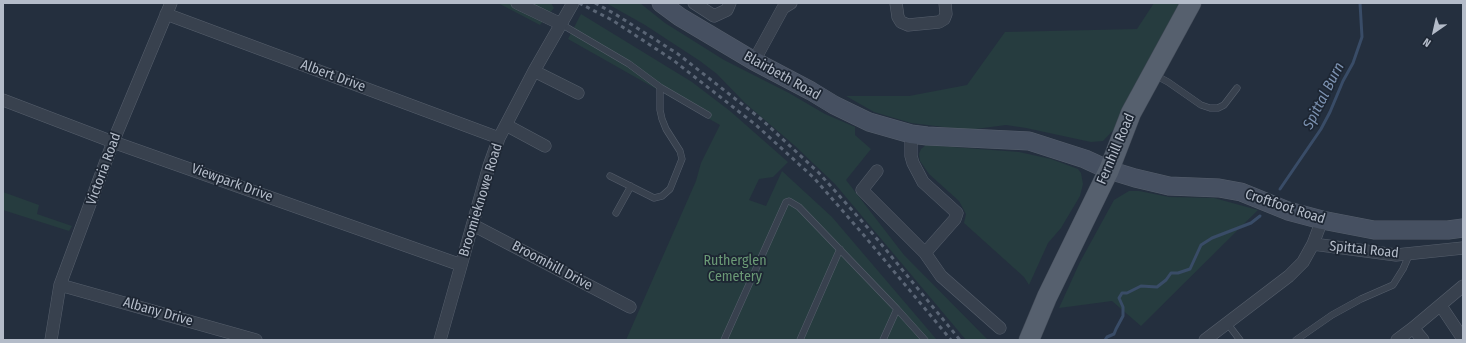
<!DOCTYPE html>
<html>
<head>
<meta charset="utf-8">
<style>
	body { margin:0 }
	#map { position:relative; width:1466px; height:343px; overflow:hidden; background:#242f3e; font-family:"Fira Sans Condensed",sans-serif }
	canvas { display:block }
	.frame { position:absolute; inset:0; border:4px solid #b4bcc9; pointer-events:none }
	.north { position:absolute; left:1414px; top:12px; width:40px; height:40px; -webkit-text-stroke:3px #1d2633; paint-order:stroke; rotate:214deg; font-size:11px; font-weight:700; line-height:16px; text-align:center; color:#b4bcc9 }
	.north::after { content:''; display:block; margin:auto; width:14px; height:18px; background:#b4bcc9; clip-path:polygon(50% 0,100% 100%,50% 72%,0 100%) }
</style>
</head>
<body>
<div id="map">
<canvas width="1466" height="343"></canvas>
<div class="frame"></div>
<div class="north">N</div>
</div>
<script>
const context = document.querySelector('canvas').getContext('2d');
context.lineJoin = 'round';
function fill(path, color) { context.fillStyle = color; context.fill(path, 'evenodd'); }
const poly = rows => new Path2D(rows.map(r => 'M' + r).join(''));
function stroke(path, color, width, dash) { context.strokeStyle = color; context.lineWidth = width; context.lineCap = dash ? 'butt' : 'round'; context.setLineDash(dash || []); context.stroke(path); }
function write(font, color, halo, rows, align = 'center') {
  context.font = font + ' "Fira Sans Condensed",sans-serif'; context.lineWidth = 3.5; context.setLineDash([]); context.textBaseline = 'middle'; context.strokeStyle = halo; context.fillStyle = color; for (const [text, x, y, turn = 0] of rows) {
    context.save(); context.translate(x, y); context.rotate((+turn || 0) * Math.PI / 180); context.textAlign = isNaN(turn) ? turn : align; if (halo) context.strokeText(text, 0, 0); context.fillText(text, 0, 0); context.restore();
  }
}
fill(poly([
	[498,3,551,3,554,8,540,25],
	[606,3,640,3,665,23,724,60,789,93,825,114,855,127,855,135,871,149,846,180,904,255,988,340,966,340,835,184,794,145,745,103,717,74,700,61,645,25],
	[1154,3,1184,3,1119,124,1103,141,1091,142,1026,128,1006,125,968,130,911,123,874,112,846,96,909,96,967,85,1005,32,1137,29],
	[581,14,692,82,730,111,788,162,773,177,759,179,749,200,766,206,782,171,832,217,937,340,626,340,696,181,701,163,720,125,568,39],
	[926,145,1019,152,1051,159,1078,169,1081,173,1083,184,1080,196,1061,228,1048,243,1029,285,1024,277,964,223,966,214,959,201,929,174,920,161,919,154,921,149],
	[1129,191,1139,191,1169,197,1214,198,1258,210,1141,326,1112,301,1059,308,1080,262,1114,200],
	[3,192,39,205,37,214,72,226,69,231,3,210]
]), '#263c3f');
stroke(poly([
	[1280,189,1321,129,1330,112,1343,81,1353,63,1362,37,1360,3],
	[1105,340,1107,337,1114,334,1116,329,1123,316,1123,307,1119,298,1122,293,1127,293,1141,286,1157,287,1166,280,1171,273,1178,273,1190,269,1201,245,1212,238,1251,223,1260,216]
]), '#394c67', 3);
const lane = poly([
	[561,24,629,64,660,87,660,110,662,119,666,129,680,151,682,159,670,189,662,196,654,198,610,176],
	[1155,75,1168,82,1201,105,1210,108,1218,108,1224,105,1237,88],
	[660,87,708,115],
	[616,213,631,186],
	[1227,323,1240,340],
	[724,340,786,202,789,201,799,207,897,309],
	[800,340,840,249],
	[883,340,897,309,925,340],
	[1296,340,1332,315,1361,299,1393,285,1403,269,1410,253]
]);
const street = poly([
	[517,3,561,24],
	[694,3,714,16,727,10,730,3],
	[896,3,898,17,901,22,908,25,939,22,944,19,946,14,945,3],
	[166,14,499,138],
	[754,61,783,8,791,3],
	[534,71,578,93],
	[3,100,113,142,461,265],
	[506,125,545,146],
	[911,134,911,156,913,163,923,182,957,213,955,219,925,253],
	[877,171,862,190,925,253,941,276,1000,328],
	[473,225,630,307],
	[1313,244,1396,255,1463,248],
	[60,285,256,340],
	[1441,306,1463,339],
	[1413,328,1423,340],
	[51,340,60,285,113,142,171,3],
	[440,340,489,166,499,138,534,71,573,3],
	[1205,340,1289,276,1303,262,1313,244,1322,220],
	[1397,340,1413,328,1463,286]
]);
const secondary = poly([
	[661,3,680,17,754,61,811,91,834,105,869,122,911,134,927,136,1029,141,1085,159,1109,170,1135,178,1169,186,1219,188,1241,192,1288,211,1322,220,1374,230,1448,230,1463,228]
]);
const primary = poly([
	[1029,340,1047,297,1109,170,1131,113,1191,3]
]);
stroke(lane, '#565f6c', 7);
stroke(street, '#565f6c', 13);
stroke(secondary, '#565f6c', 19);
stroke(primary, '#414a57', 21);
stroke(lane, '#38414e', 6);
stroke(street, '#38414e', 12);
stroke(secondary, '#465061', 18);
stroke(primary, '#56606e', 20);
stroke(poly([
	[579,3,612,20,673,60,756,125,814,178,862,233,951,340],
	[595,3,615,14,678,54,761,119,819,173,868,228,960,340]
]), '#5a6575', 3, [4, 4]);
write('14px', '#b4bcc9', '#1d2633', [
	["Albert Drive",333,76,20],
	["Blairbeth Road",782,76,29],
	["Fernhill Road",1116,149,-67],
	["Victoria Road",104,169,-70],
	["Viewpark Drive",232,183,20],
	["Broomieknowe Road",481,200,-73],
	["Croftfoot Road",1285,207,18],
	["Spittal Road",1364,250,6],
	["Broomhill Drive",552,266,28],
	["Albany Drive",158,312,16]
]);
write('14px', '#6b9a76', '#1d2633', [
	["Rutherglen",735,261],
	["Cemetery",735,277]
]);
write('italic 15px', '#7c92b1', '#1d2633', [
	["Spittal Burn",1324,96,-63]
]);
</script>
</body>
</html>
